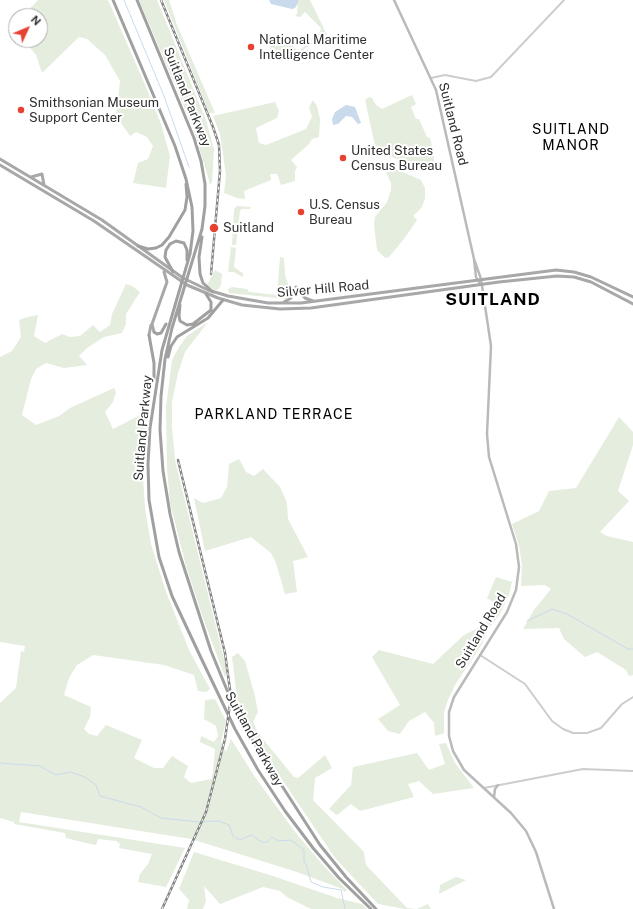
<!DOCTYPE html>
<html>
<head>
<meta charset="utf-8">
<style>
	body { margin:0 }
	#map { position:relative; width:633px; height:909px; overflow:hidden; background:#fff; font-family:"Public Sans",sans-serif }
	canvas { display:block }
	.north { position:absolute; left:8px; top:8px; width:40px; height:40px; box-sizing:border-box; background:#fff; border:1px solid #acacac; border-radius:50%; rotate:46deg; font-size:11px; font-weight:700; line-height:16px; text-align:center; color:#303030 }
	.north::after { content:''; display:block; margin:auto; width:14px; height:18px; background:#e74132; clip-path:polygon(50% 0,100% 100%,50% 72%,0 100%) }
</style>
</head>
<body>
<div id="map">
<canvas width="633" height="909"></canvas>
<div class="north">N</div>
</div>
<script>
const context = document.querySelector('canvas').getContext('2d');
context.lineJoin = 'round';
function fill(path, color) { context.fillStyle = color; context.fill(path, 'evenodd'); }
const poly = rows => new Path2D(rows.map(r => 'M' + r).join(''));
function stroke(path, color, width, dash) { context.strokeStyle = color; context.lineWidth = width; context.lineCap = dash ? 'butt' : 'round'; context.setLineDash(dash || []); context.stroke(path); }
function write(font, color, halo, rows, align = 'center') {
  context.font = font + ' "Public Sans",sans-serif'; context.lineWidth = 4; context.setLineDash([]); context.textBaseline = 'middle'; context.strokeStyle = halo; context.fillStyle = color; for (const [text, x, y, turn = 0] of rows) {
    context.save(); context.translate(x, y); context.rotate((+turn || 0) * Math.PI / 180); context.textAlign = isNaN(turn) ? turn : align; if (halo) context.strokeText(text, 0, 0); context.fillText(text, 0, 0); context.restore();
  }
}
fill(poly([
	[38,0,108,0,143,80,161,124,170,156,166,188,133,183,138,163,148,159,153,146,147,137,136,132,130,136,116,116,120,81,105,55,87,39,79,37,42,73,36,55,24,40,40,40,40,16,23,16],
	[139,0,157,0,206,120,214,149,212,183,210,184,194,130],
	[164,0,169,0,177,25,215,113,209,113],
	[298,0,310,0,327,35,325,38,314,43,311,40,320,32,321,28,305,12,300,17,295,16,297,14],
	[263,34,284,38,298,51,310,42,313,43,304,49,300,60,280,58,279,56,269,53,271,44,262,42],
	[412,95,416,104,411,107,416,119,419,119,427,137,430,138,431,142,436,169,434,171,422,169,392,157,380,154,376,150,365,100,369,97,372,98,376,105,382,109],
	[313,100,317,106,320,119,319,137,312,139,309,144,291,160,297,167,295,171,295,181,281,185,277,174,270,174,271,180,244,191,245,199,237,198,224,193,226,175,223,154,220,134,213,116,275,102,279,111,277,118,256,128,259,143,266,145,306,129,312,117,309,107],
	[386,165,421,180,425,188,425,198,422,207,413,216,417,220,404,239,389,257,385,258,377,250,374,225,375,217,387,202,391,190,391,183,384,168],
	[237,206,251,207,250,209,242,209,240,211,236,245,232,245,234,209],
	[231,247,236,248,234,267,244,274,242,277,234,272,228,272],
	[280,257,284,258,285,275,290,290,290,296,287,299,229,293,228,289,232,287,247,289,249,292,277,295],
	[215,270,222,274,221,285,218,290,214,290,207,285],
	[126,284,132,286,140,292,126,314,126,324,122,333,104,337,87,348,79,356,87,365,64,368,46,363,36,369,31,379,22,415,36,425,59,416,70,408,114,388,116,392,113,402,105,412,113,429,148,411,144,440,143,478,145,508,151,544,165,589,189,650,210,689,206,692,198,691,194,675,164,665,93,655,77,665,69,678,64,695,91,707,90,717,84,729,89,734,97,736,106,725,142,740,134,758,154,768,163,768,172,756,188,766,184,777,191,783,212,779,215,749,200,742,201,736,214,742,218,736,216,726,204,719,205,700,215,699,226,721,221,742,226,752,231,739,255,777,295,832,323,865,347,890,345,892,340,888,294,871,191,839,21,812,19,822,185,848,166,887,138,882,140,874,148,864,152,854,119,848,120,844,116,841,98,839,96,845,86,843,66,838,65,833,14,824,14,822,0,818,0,703,16,688,21,651,24,652,25,646,0,642,0,357,12,351,21,337,19,320,28,317,38,315,34,336,45,343,62,334,70,337,80,336,93,325,100,332,110,325,112,314],
	[208,322,185,352,178,373,172,402,172,427,175,460,221,647,227,671,225,677,204,621,186,566,170,503,167,469,166,407,172,360,179,347,187,336],
	[619,417,633,432,633,445,618,491,629,501,600,532,607,536,633,542,633,675,629,676,626,670,597,652,585,657,564,639,559,628,523,629,534,610,551,589,545,585,521,586,522,565,519,546,512,524,539,511,549,491,576,488],
	[239,459,246,472,254,476,263,469,280,487,287,503,288,519,308,557,293,561,297,592,285,594,276,563,271,553,251,537,205,551,194,498,203,503,221,498,227,487,229,464],
	[496,577,512,582,509,595,500,614,487,631,482,644,455,685,448,700,444,712,444,733,435,736,434,723,425,712,409,721,400,734,388,731,378,719,400,705,372,657,379,650,433,664,464,635,484,625,497,605,487,598],
	[238,653,245,661,255,696,258,712,253,722,258,733,294,777,298,778,325,755,332,768,315,778,313,800,364,852,366,865,407,908,417,909,428,904,431,909,405,909,378,904,335,858,252,735,238,706,232,657],
	[446,743,455,763,474,788,433,794,419,781,408,784,414,797,360,811,351,804,337,815,329,809,351,785,353,767,417,753,429,770,445,764,439,744],
	[194,852,273,876,337,898,362,904,367,909,311,909,287,897,280,891,263,887,220,904,204,886,206,901,203,909,187,909,189,900,179,889],
	[456,877,466,880,439,894,440,885]
]), '#e4edde');
fill(poly([
	[269,0,298,0,298,3,295,8,292,9,271,4],
	[346,105,355,107,361,123,358,124,352,117,346,116,338,124,333,125,332,119,335,112]
]), '#cadaed');
stroke(poly([
	[124,0,164,96,189,167],
	[527,621,552,609,567,614,628,649,633,649],
	[0,763,40,766,56,775,70,772,85,777,96,785,100,796,141,807,161,818,199,822,219,821,229,825,233,836,240,840,251,835,262,842,267,842,272,837,278,841,291,840,304,850,304,862,306,864,311,882,323,887,341,890,345,909]
]), '#cadaed', 1);
stroke(poly([
	[431,78,445,75,476,81,491,77,564,0],
	[480,655,525,684,552,721,563,729,573,733,587,733,601,728,622,704,633,697],
	[484,788,583,769,633,771]
]), '#cdcdcd', 2);
stroke(poly([
	[394,0,436,90,474,259,476,277,480,284],
	[474,259,481,279,491,346,487,434,489,457,516,544,519,567,516,590,507,612,454,697,449,712,449,736,453,751,464,770,511,813,526,831,536,852,554,909],
	[494,797,495,789,498,785]
]), '#bababa', 2.5);
stroke(poly([
	[0,159,102,220,183,278,208,290,228,296,268,303,301,303,556,270,574,272,591,277,633,297],
	[0,165,94,221,187,285,218,298,242,305,280,309,311,308,499,282,557,276,574,277,591,282,633,304],
	[31,177,42,174,44,185],
	[296,287,305,298,313,301],
	[284,302,291,298,291,288],
	[154,332,152,324,167,282,164,272],
	[149,335,151,325]
]), '#a8a8a8', 3);
stroke(poly([
	[113,0,175,146,186,179,192,207,193,231,190,254,162,350,150,428,148,464,149,500,159,557,172,596,202,660,235,729,258,770,285,811,313,848,339,878,371,909],
	[137,0,194,138,201,161,205,184,205,206,202,229,172,328,165,359,161,396,160,430,163,471,170,514,179,552,211,651,231,700,248,733,320,845,346,877,376,909],
	[202,237,199,257,200,274,203,283,213,292],
	[138,246,148,249,156,248,162,245,169,237,185,210,187,197,186,184],
	[173,272,165,257,166,250,170,244,176,241,184,243,187,250,187,260],
	[180,305,179,316,180,321,187,325,193,324,211,310,211,302,206,294],
	[154,332,157,334,161,333,166,324],
	[149,335,154,363,154,379],
	[168,357,171,346,177,337,208,318,223,300]
]), '#a0a0a0', 3);
const rail = poly([
	[161,0,213,127,219,145,220,171,211,274],
	[162,909,206,812,225,739,231,697,225,653,178,460]
]);
stroke(rail, '#858585', 2.5);
stroke(rail, '#fff', 1, [3]);
for (const [x, y, r, color] of [
	[251,47,4,"#e74132"],
	[21,110,4,"#e74132"],
	[343,158,4,"#e74132"],
	[301,212,4,"#e74132"],
	[214,228,5,"#e74132"]
]) { const dot = new Path2D(); dot.arc(x, y, r, 0, 2 * Math.PI); context.fillStyle = color; context.fill(dot); stroke(dot, '#fff', 1.5); }
write('13px', '#303030', '#fff', [
	["National Maritime",259,40],
	["Intelligence Center",259,55],
	["Smithsonian Museum",29,103],
	["Support Center",29,118],
	["United States",351,151],
	["Census Bureau",351,166],
	["U.S. Census",309,205],
	["Bureau",309,220],
	["Suitland",223,228]
], 'left');
write('13px', '#303030', '#fff', [
	["Suitland Parkway",187,97,68],
	["Suitland Road",453,124,76],
	["Silver Hill Road",323,289,-5],
	["Suitland Parkway",143,428,-85],
	["Suitland Road",481,631,-59],
	["Suitland Parkway",254,739,61]
]);
context.letterSpacing = '1px';
write('14px', '#000', '#fff', [
	["SUITLAND",571,130],
	["MANOR",571,146],
	["PARKLAND TERRACE",274,415]
]);
context.letterSpacing = '0px';
context.letterSpacing = '1px';
write('bold 17px', '#000', '#fff', [
	["SUITLAND",493,300]
]);
context.letterSpacing = '0px';
</script>
</body>
</html>
